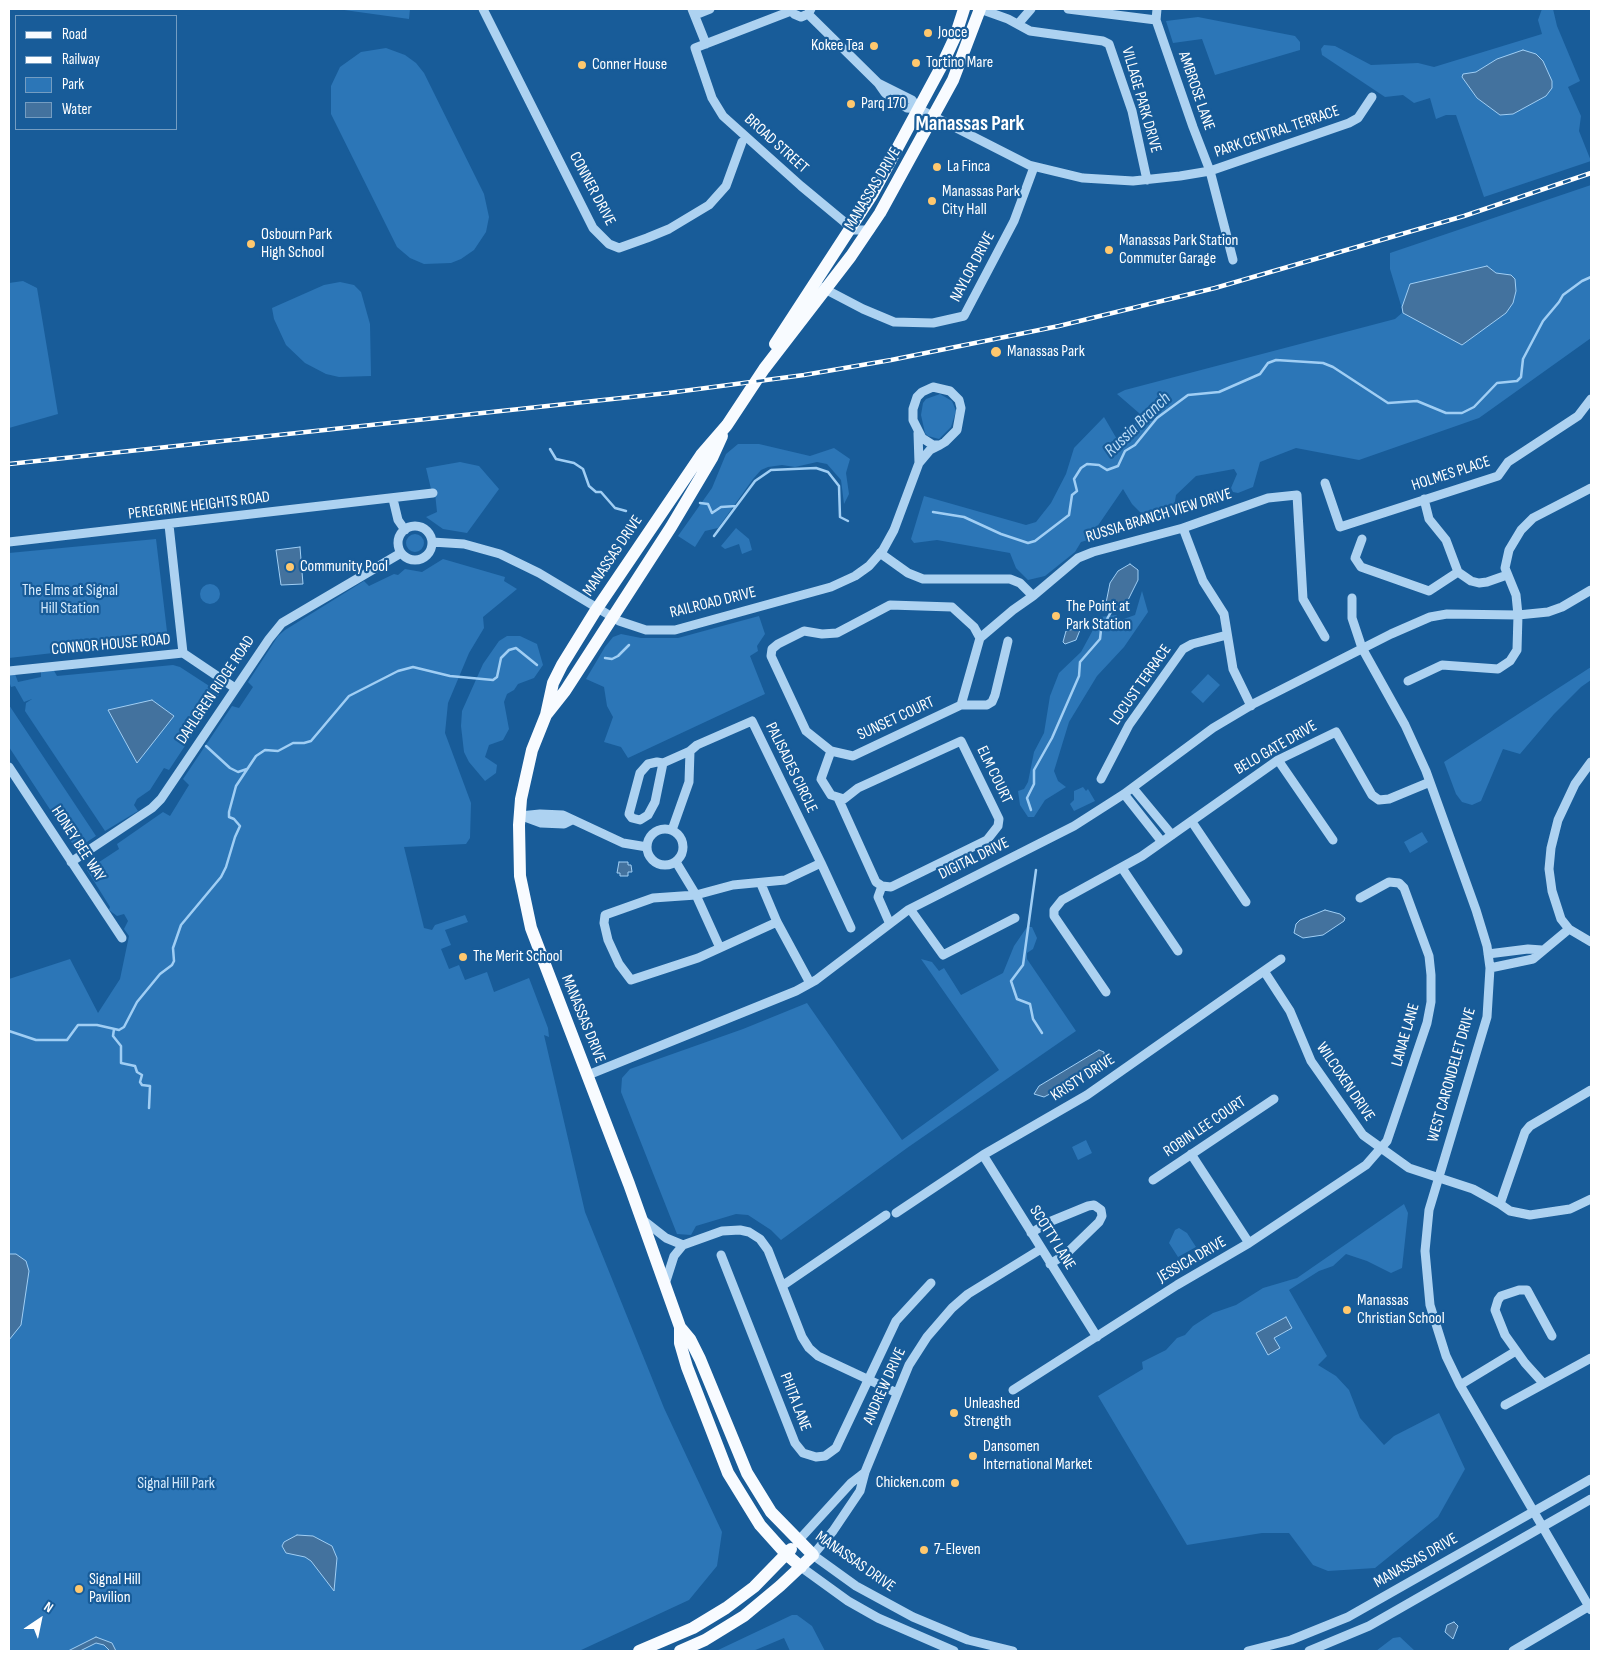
<!DOCTYPE html>
<html>
<head>
<meta charset="utf-8">
<style>
	body { margin:0 }
	#map { position:relative; width:1600px; height:1660px; overflow:hidden; background:#185c99; font-family:"Sofia Sans Condensed",sans-serif }
	canvas { display:block }
	.frame { position:absolute; inset:0; border:10px solid #fff; pointer-events:none }
	.legend { position:absolute; left:15px; top:15px; width:162px; height:115px; box-sizing:border-box; background:#185c99; border:1px solid #749dc2; margin:0; padding:6px 9px; list-style:none; font-size:15px; color:#fff }
	.legend li { display:flex; align-items:center; gap:10px; height:25px }
	.legend b { width:25px; border:1px solid #749dc2 }
	.north { position:absolute; left:15px; top:1595px; width:50px; height:50px; -webkit-text-stroke:4px #185c99; paint-order:stroke; rotate:34deg; font-size:14px; font-weight:700; line-height:20px; text-align:center; color:#fff }
	.north::after { content:''; display:block; margin:auto; width:18px; height:22px; background:#fff; clip-path:polygon(50% 0,100% 100%,50% 72%,0 100%) }
</style>
</head>
<body>
<div id="map">
<canvas width="1600" height="1660"></canvas>
<div class="frame"></div>
<ul class="legend">
<li><b style="height:6px;background:#f8fbff"></b>Road</li>
<li><b style="height:6px;background:#fff"></b>Railway</li>
<li><b style="height:14px;background:#2c76b7"></b>Park</li>
<li><b style="height:14px;background:#43729e"></b>Water</li>
</ul>
<div class="north">N</div>
</div>
<script>
const context = document.querySelector('canvas').getContext('2d');
context.lineJoin = 'round';
function fill(path, color) { context.fillStyle = color; context.fill(path, 'evenodd'); }
const poly = rows => new Path2D(rows.map(r => 'M' + r).join(''));
function stroke(path, color, width, dash) { context.strokeStyle = color; context.lineWidth = width; context.lineCap = dash ? 'butt' : 'round'; context.setLineDash(dash || []); context.stroke(path); }
function write(font, color, halo, rows, align = 'center') {
  context.font = font + ' "Sofia Sans Condensed",sans-serif'; context.lineWidth = 4.5; context.setLineDash([]); context.textBaseline = 'middle'; context.strokeStyle = halo; context.fillStyle = color; for (const [text, x, y, turn = 0] of rows) {
    context.save(); context.translate(x, y); context.rotate((+turn || 0) * Math.PI / 180); context.textAlign = isNaN(turn) ? turn : align; if (halo) context.strokeText(text, 0, 0); context.fillText(text, 0, 0); context.restore();
  }
}
fill(poly([
	[337,9,410,9,409,19],
	[1542,9,1553,9,1557,26,1580,81,1568,87,1581,116,1579,131,1591,161,1484,197,1456,115,1446,115,1436,119,1430,98,1414,103,1403,95,1385,97,1322,55,1321,49,1324,45,1335,46,1371,65,1418,63,1434,67,1542,34,1538,20],
	[1198,17,1295,36,1300,42,1300,50,1215,75,1202,39,1173,43,1166,21],
	[386,48,405,55,416,63,424,73,484,194,489,217,486,232,474,250,461,259,451,263,424,264,410,258,397,247,331,114,331,86,340,67,361,52],
	[1591,185,1591,338,1479,418,1359,460,1296,448,1260,462,1253,487,1238,493,1233,492,1231,488,1237,474,1234,469,1196,476,1176,495,1174,507,1164,516,1143,515,1132,504,1123,489,1088,540,1081,542,1075,552,1045,576,1028,580,1016,568,1010,553,937,540,914,543,911,539,924,496,1026,525,1036,522,1051,503,1066,474,1074,448,1104,417,1118,441,1126,437,1135,423,1139,413,1117,394,1125,390,1395,319,1403,312,1390,269,1390,253],
	[23,281,37,288,58,414,9,428,9,283],
	[340,282,354,285,361,292,370,324,371,376,339,377,326,374,305,363,286,345,274,319,272,308,324,285],
	[940,394,952,401,956,411,951,427,939,439,928,436,925,433,921,415,923,403,926,399],
	[738,444,759,444,810,456,834,448,850,459,846,473,849,494,844,504,841,480,827,464,817,462,795,467,782,465,768,467,761,470,753,479,718,528,705,531,695,547,678,536,712,488,726,454],
	[460,462,479,466,499,489,467,533,443,529,426,517,437,512,435,493,431,489,426,468],
	[736,528,749,539,752,550,742,554,739,544,725,549,721,546],
	'406 543a9 9 0 1 1 18 0a9 9 0 1 1-18 0Z',
	[156,539,168,640,9,658,9,553],
	[443,559,505,577,504,581,517,589,483,617,484,628,469,653,448,703,445,733,471,803,470,838,466,844,404,847,424,928,432,930,435,925,465,915,468,922,445,930,451,945,441,949,449,969,459,965,465,980,487,972,494,992,529,978,548,1028,549,1037,544,1035,585,1212,664,1408,722,1532,717,1566,689,1600,579,1651,9,1651,9,979,70,959,98,1013,120,979,129,936,124,929,128,921,124,914,117,916,109,910,110,907,87,870,119,849,117,844,163,812,170,816,189,785,183,779,232,706,239,708,253,687,248,682,278,636,285,630,364,581,369,586,394,574,398,575,405,569,422,572],
	'200 594a10 10 0 1 1 20 0a10 10 0 1 1-20 0Z',
	[1142,591,1148,612,1124,647,1097,676,1069,722,1054,771,1058,781,1066,787,1045,800,1034,817,1028,817,1020,805,1018,791,1024,789,1028,782,1034,752,1044,733,1050,696,1059,673,1081,652,1100,617,1116,615,1121,620,1135,615],
	[759,616,765,634,757,646,758,651,750,656,765,694,628,758,621,747,604,742,613,717,607,706,604,687,586,679,605,647,613,637,621,634,641,638,678,638],
	[507,636,520,636,537,644,543,665,534,678,518,684,514,690,507,694,504,702,509,729,503,740,489,745,485,757,497,765,496,773,485,781,469,762,464,752,461,726,462,711,483,664,499,641],
	[173,665,180,667,220,693,169,770,164,768,150,790,137,799,134,805,138,811,105,831,25,711,26,703,32,699,24,702,15,686,11,687,9,681,10,674,15,674,18,682,41,677,41,670,53,669,57,676],
	[1591,667,1591,680,1581,687,1554,714,1520,754,1503,749,1481,801,1472,805,1462,802,1456,794,1444,762],
	[1208,674,1220,685,1203,703,1191,692],
	[9,705,96,836,76,849,9,747],
	[1083,787,1086,791,1088,789,1095,801,1074,811,1070,804,1074,800,1074,791],
	[1422,832,1428,842,1410,853,1404,842],
	[1027,927,1032,927,1037,938,1033,949,1027,953,1027,959,1076,1031,907,1148,781,1240,771,1230,748,1215,736,1214,696,1226,691,1235,677,1234,621,1092,622,1078,630,1069,743,1029,807,1003,902,1140,999,1070,921,959,932,962,939,971,944,968,961,995,1003,973,1014,946],
	[1086,1140,1092,1153,1078,1160,1072,1147],
	[1404,1204,1408,1213,1402,1268,1391,1273,1367,1261,1346,1254,1333,1266,1319,1271,1289,1290,1327,1356,1318,1365,1336,1376,1349,1390,1360,1418,1384,1445,1394,1436,1439,1413,1465,1469,1438,1517,1375,1568,1328,1571,1313,1565,1289,1533,1262,1533,1187,1545,1098,1396,1143,1369,1142,1362,1166,1350,1177,1338,1185,1335,1193,1326,1213,1313,1236,1305,1263,1288,1297,1278],
	[1179,1228,1187,1233,1196,1247,1178,1257,1169,1243,1175,1230],
	[792,1615,797,1615,812,1626,825,1651,790,1651,784,1638,753,1651,716,1651],
	[1400,1637,1415,1651,1376,1651,1393,1638]
]), '#2c76b7');
const water = poly([
	[1523,50,1536,54,1543,61,1552,81,1552,88,1546,96,1513,114,1500,115,1477,98,1462,77,1463,74,1476,72,1497,59,1523,50],
	[1487,266,1496,273,1511,275,1515,279,1516,291,1513,303,1506,313,1462,345,1403,313,1402,307,1410,284,1487,266],
	[300,547,303,584,281,585,276,550,300,547],
	[1130,564,1138,570,1138,580,1124,608,1112,610,1106,603,1110,583,1118,571,1130,564],
	[1078,628,1080,630,1076,640,1065,644,1063,642,1066,631,1078,628],
	[152,700,174,716,137,763,108,710,152,700],
	[619,862,628,862,628,865,631,865,632,872,628,872,628,876,620,876,620,873,617,873,619,862],
	[1325,910,1340,914,1345,918,1344,921,1323,935,1303,938,1294,933,1296,924,1300,920,1325,910],
	[1099,1050,1104,1052,1104,1056,1069,1084,1044,1097,1034,1094,1039,1086,1099,1050],
	[9,1254,16,1254,26,1261,29,1271,21,1325,9,1340,9,1254],
	[1286,1317,1292,1328,1274,1338,1280,1348,1268,1355,1256,1333,1286,1317],
	[297,1535,313,1536,332,1546,337,1558,334,1591,311,1561,305,1557,286,1553,282,1546,284,1542,297,1535],
	[1454,1622,1458,1626,1453,1639,1445,1632,1447,1625,1454,1622],
	[96,1637,112,1643,116,1651,110,1651,104,1645,96,1643,80,1651,68,1651,96,1637]
]);
fill(water, '#43729e');
stroke(water, '#a0cef4', 1);
stroke(poly([
	[550,449,556,459,574,463,583,469,589,486,596,492,601,492,615,508,626,511],
	[700,503,708,504,712,513,721,507,736,506],
	[933,512,964,517,1001,534,1028,543,1035,541,1069,515,1072,495,1077,491,1074,479,1081,468,1087,464,1099,465,1107,470,1118,466,1125,451,1135,445,1157,418,1188,395,1219,392,1260,374,1268,363,1276,360,1323,363,1333,367,1388,403,1417,401,1446,413,1462,413,1474,407,1497,383,1517,381,1521,377,1523,359,1543,321,1559,302,1563,295,1582,281,1591,277],
	[714,536,755,481,771,470,816,468,828,472,839,486,840,517,848,521],
	[605,658,612,659,618,656,629,645],
	[206,746,230,768,238,772,247,769],
	[1031,810,1027,798,1034,784,1034,770,1052,738,1079,676,1080,662,1100,639,1101,630,1112,610],
	[1036,870,1023,965,1011,981,1017,999,1030,1004,1033,1019,1042,1033],
	[114,1029,113,1036,121,1046,121,1063,135,1066,137,1072,142,1075,140,1082,142,1085,150,1086,149,1108],
	[9,1031,36,1040,67,1040,78,1025,97,1025,119,1030,124,1027,137,1002,160,974,172,965,174,961,173,948,181,925,221,877,226,867,235,837,240,826,234,819,229,817,229,812,236,786,256,756,265,750,278,751,293,743,304,743,311,741,349,696,398,671,413,667,450,676,493,680,497,677,501,658,509,650,516,648,537,665]
]), '#a0cef4', 2.5);
stroke(poly([
	[483,9,593,228,609,244,619,248,647,238,669,229,709,205,726,186,742,142],
	[692,9,706,44],
	[790,9,794,14,801,17,808,14,811,9],
	[980,9,1008,19,1030,31,1103,41,1109,44,1132,111,1147,180],
	[1068,9,1156,20],
	[1157,9,1156,20,1193,127,1210,171,1233,260],
	[791,11,695,48,712,98,723,116,801,186,854,230,870,230],
	[808,14,878,83,885,93,907,108,919,109,1029,165,1083,178,1133,181,1180,176,1210,171,1349,123,1358,118,1372,97],
	[695,15,710,9],
	[1018,24,1031,9],
	[878,83,912,100,919,109],
	[821,287,863,309,894,322,933,323,964,316,1014,221,1034,167],
	[933,387,950,391,959,400,961,408,957,430,945,442,940,445,933,445,922,438,913,420,913,409,917,397,922,392,933,387],
	[918,433,919,463],
	[1325,483,1340,527,1498,476,1508,462,1578,416,1591,399],
	[393,499,398,520,405,530],
	[1424,499,1429,519,1446,540,1458,572,1471,581,1479,583,1487,582,1507,575],
	[169,525,183,653],
	'398 543a17 17 0 1 1 34 0a17 17 0 1 1-34 0Z',
	[1183,528,1203,581,1224,614,1233,669,1251,706],
	[1362,539,1355,558,1361,567,1429,591,1458,572],
	[9,542,433,493],
	[432,542,464,544,500,554,539,573,619,621,646,630,675,630,831,587,855,576,869,566,883,550,894,530,919,463,930,450,940,445],
	[880,553,908,573,923,579,1010,579,1020,583,1033,596,1078,558,1093,552,1183,528,1268,498,1297,495,1303,599,1325,637],
	[1352,598,1352,618,1362,648,1405,725,1426,771,1476,910,1487,946,1490,968,1487,1017,1429,1210,1425,1251,1430,1305,1446,1356,1460,1385,1591,1610],
	[980,638,974,627,952,607,890,605,837,633,822,634,804,631,778,644,772,649,771,656,806,731,831,751,853,756,961,705,980,638,1013,610,1033,596],
	[9,671,183,653,235,688],
	[1408,681,1442,665,1498,669,1510,661,1517,650,1518,615,1516,595,1505,568,1509,550,1521,530,1533,518,1591,488],
	[961,705,987,705,992,702,995,695,1008,641],
	[831,751,821,779,831,795,844,799,858,788,961,741,999,819,998,826,987,840,891,887,882,886,876,882,838,798],
	[1278,760,1333,840],
	[1591,762,1575,784,1558,820,1551,848,1549,869,1552,891,1561,919,1569,929,1591,942],
	[663,763,657,762,648,764,640,773,629,814,632,818,640,820,648,815,655,802,663,763,690,751],
	[9,767,122,938],
	[1101,779,1129,725,1183,649,1192,644,1227,635],
	[1133,788,1172,835],
	[1124,794,1162,842],
	[520,816,540,814,563,815,623,843,647,847],
	[522,816,541,823,564,824,572,820],
	[1192,822,1246,902],
	'647 847a18 18 0 1 1 36 0a18 18 0 1 1-36 0Z',
	[672,830,689,782,690,751,697,745,752,721,821,863,785,880,733,885,696,895,676,862],
	[71,862,152,808,161,799,269,639,282,623,401,553],
	[821,863,851,928],
	[1122,868,1178,951],
	[761,884,777,922,810,983],
	[882,886,878,897,889,922],
	[910,909,943,955,1015,918],
	[720,948,696,895,653,898,605,915,604,923,608,940,619,964,631,980,698,958,720,948,777,922],
	[1488,954,1528,949,1542,950],
	[1490,968,1533,959,1569,929],
	[1264,971,1290,1011,1311,1061,1363,1135,1409,1168,1473,1189,1500,1204],
	[1106,992,1054,916,1054,910,1062,900,1142,856,1278,760,1336,732,1372,795,1379,800,1389,799,1430,782],
	[588,1075,796,991,816,980,908,910,1074,826,1124,794,1213,728,1255,703,1391,634,1430,617,1447,614,1518,615,1548,612,1562,607,1591,590],
	[1591,1090,1530,1126,1525,1132,1500,1204,1510,1211,1530,1215,1570,1209,1591,1199],
	[1191,1154,1249,1243],
	[983,1155,1097,1337],
	[1153,1180,1274,1099],
	[896,1213,983,1155,1087,1095,1281,959],
	[643,1220,666,1238,683,1245],
	[1031,1233,1049,1222,1088,1206,1094,1205,1101,1210,1102,1216,1099,1222,1066,1254,1050,1264],
	[721,1255,795,1443,803,1453,816,1457,825,1456,836,1448,896,1321,931,1283],
	[665,1284,674,1256,683,1245,722,1231,740,1230,749,1232,760,1239,768,1250,802,1337,809,1348,818,1356,897,1393],
	[782,1286,886,1215],
	[1543,1383,1525,1363,1505,1335,1495,1310,1498,1300,1501,1296,1519,1290,1527,1290,1552,1336],
	[1460,1385,1516,1351],
	[1013,1390,1177,1285,1249,1243,1366,1165,1387,1141,1427,1023,1431,1002,1431,975,1429,956,1404,888,1399,883,1389,882,1360,898],
	[1505,1405,1591,1358],
	[798,1541,851,1483,864,1473],
	[801,1567,848,1601,878,1618,954,1651],
	[1013,1651,968,1640,913,1617,856,1586,813,1555,833,1531,860,1491,865,1472,909,1365,927,1337,952,1308,968,1294,1041,1249],
	[1248,1651,1291,1640,1348,1617,1591,1479],
	[1309,1651,1369,1626,1591,1499],
	[1513,1651,1591,1605]
]), '#add2f1', 9);
stroke(poly([
	[775,344,872,195,941,67,955,37,964,9],
	[546,715,565,691,671,527,712,458,722,436],
	[680,1327,680,1343,687,1367,728,1473,760,1525,786,1554,801,1567],
	[639,1651,693,1628,726,1608,754,1587,791,1549],
	[680,1651,705,1640,744,1616,780,1586,813,1555,771,1512,747,1473,700,1359,690,1339,680,1327,629,1184,531,928,520,876,519,825,521,799,532,750,546,715,553,683,562,665,596,610,701,455,727,425,764,369,851,256,880,213,953,80,980,9]
]), '#f8fbff', 12);
const rail = poly([
	[9,464,668,393,804,375,891,360,1059,326,1215,288,1464,216,1591,173]
]);
stroke(rail, '#fff', 4.5);
stroke(rail, '#185c99', 2.5, [8]);
for (const [x, y, r, color] of [
	[928,33,5,"#ffc86e"],
	[874,46,5,"#ffc86e"],
	[916,63,5,"#ffc86e"],
	[582,65,5,"#ffc86e"],
	[851,104,5,"#ffc86e"],
	[937,167,5,"#ffc86e"],
	[932,201,5,"#ffc86e"],
	[251,244,5,"#ffc86e"],
	[1109,250,5,"#ffc86e"],
	[996,352,6,"#ffc86e"],
	[290,567,5,"#ffc86e"],
	[1056,616,5,"#ffc86e"],
	[463,957,5,"#ffc86e"],
	[1347,1310,5,"#ffc86e"],
	[954,1413,5,"#ffc86e"],
	[973,1456,5,"#ffc86e"],
	[955,1483,5,"#ffc86e"],
	[924,1550,5,"#ffc86e"],
	[79,1589,5,"#ffc86e"]
]) { const dot = new Path2D(); dot.arc(x, y, r, 0, 2 * Math.PI); context.fillStyle = color; context.fill(dot); stroke(dot, '#185c99', 2); }
write('16px', '#fff', '#185c99', [
	["Jooce",938,33],
	["Kokee Tea",864,46,"right"],
	["Tortino Mare",926,63],
	["Conner House",592,65],
	["Parq 170",861,104],
	["La Finca",947,167],
	["Manassas Park",942,192],
	["City Hall",942,210],
	["Osbourn Park",261,235],
	["High School",261,253],
	["Manassas Park Station",1119,241],
	["Commuter Garage",1119,259],
	["Manassas Park",1007,352],
	["Community Pool",300,567],
	["The Point at",1066,607],
	["Park Station",1066,625],
	["The Merit School",473,957],
	["Manassas",1357,1301],
	["Christian School",1357,1319],
	["Unleashed",964,1404],
	["Strength",964,1422],
	["Dansomen",983,1447],
	["International Market",983,1465],
	["Chicken.com",945,1483,"right"],
	["7-Eleven",934,1550],
	["Signal Hill",89,1580],
	["Pavilion",89,1598]
], 'left');
write('16px', '#fff', '#185c99', [
	["AMBROSE LANE",1196,91,71],
	["VILLAGE PARK DRIVE",1141,100,74],
	["PARK CENTRAL TERRACE",1277,132,-19],
	["BROAD STREET",776,144,42],
	["CONNER DRIVE",592,189,62],
	["MANASSAS DRIVE",873,189,-59],
	["NAYLOR DRIVE",973,267,-62],
	["HOLMES PLACE",1451,474,-18],
	["PEREGRINE HEIGHTS ROAD",199,506,-7],
	["RUSSIA BRANCH VIEW DRIVE",1159,516,-17],
	["MANASSAS DRIVE",613,556,-56],
	["RAILROAD DRIVE",713,603,-14],
	["CONNOR HOUSE ROAD",111,645,-5],
	["LOCUST TERRACE",1141,685,-55],
	["DAHLGREN RIDGE ROAD",216,690,-56],
	["SUNSET COURT",896,719,-25],
	["BELO GATE DRIVE",1276,748,-30],
	["PALISADES CIRCLE",791,768,64],
	["ELM COURT",994,775,64],
	["HONEY BEE WAY",78,844,57],
	["DIGITAL DRIVE",974,859,-26],
	["MANASSAS DRIVE",583,1019,68],
	["LANAE LANE",1406,1035,-74],
	["WEST CARONDELET DRIVE",1452,1075,-74],
	["KRISTY DRIVE",1083,1078,-33],
	["WILCOXEN DRIVE",1345,1082,56],
	["ROBIN LEE COURT",1205,1127,-34],
	["SCOTTY LANE",1052,1238,58],
	["JESSICA DRIVE",1192,1260,-30],
	["ANDREW DRIVE",885,1386,-66],
	["PHITA LANE",795,1402,69],
	["MANASSAS DRIVE",1416,1561,-30],
	["MANASSAS DRIVE",855,1562,35]
]);
write('16px', '#d5eafc', '#185c99', [
	["The Elms at Signal",70,591],
	["Hill Station",70,609],
	["Signal Hill Park",176,1484]
]);
write('italic 18px', '#badcf8', '#185c99', [
	["Russia Branch",1138,425,-44]
]);
write('bold 21px', '#fff', '#185c99', [
	["Manassas Park",970,125]
]);
</script>
</body>
</html>
